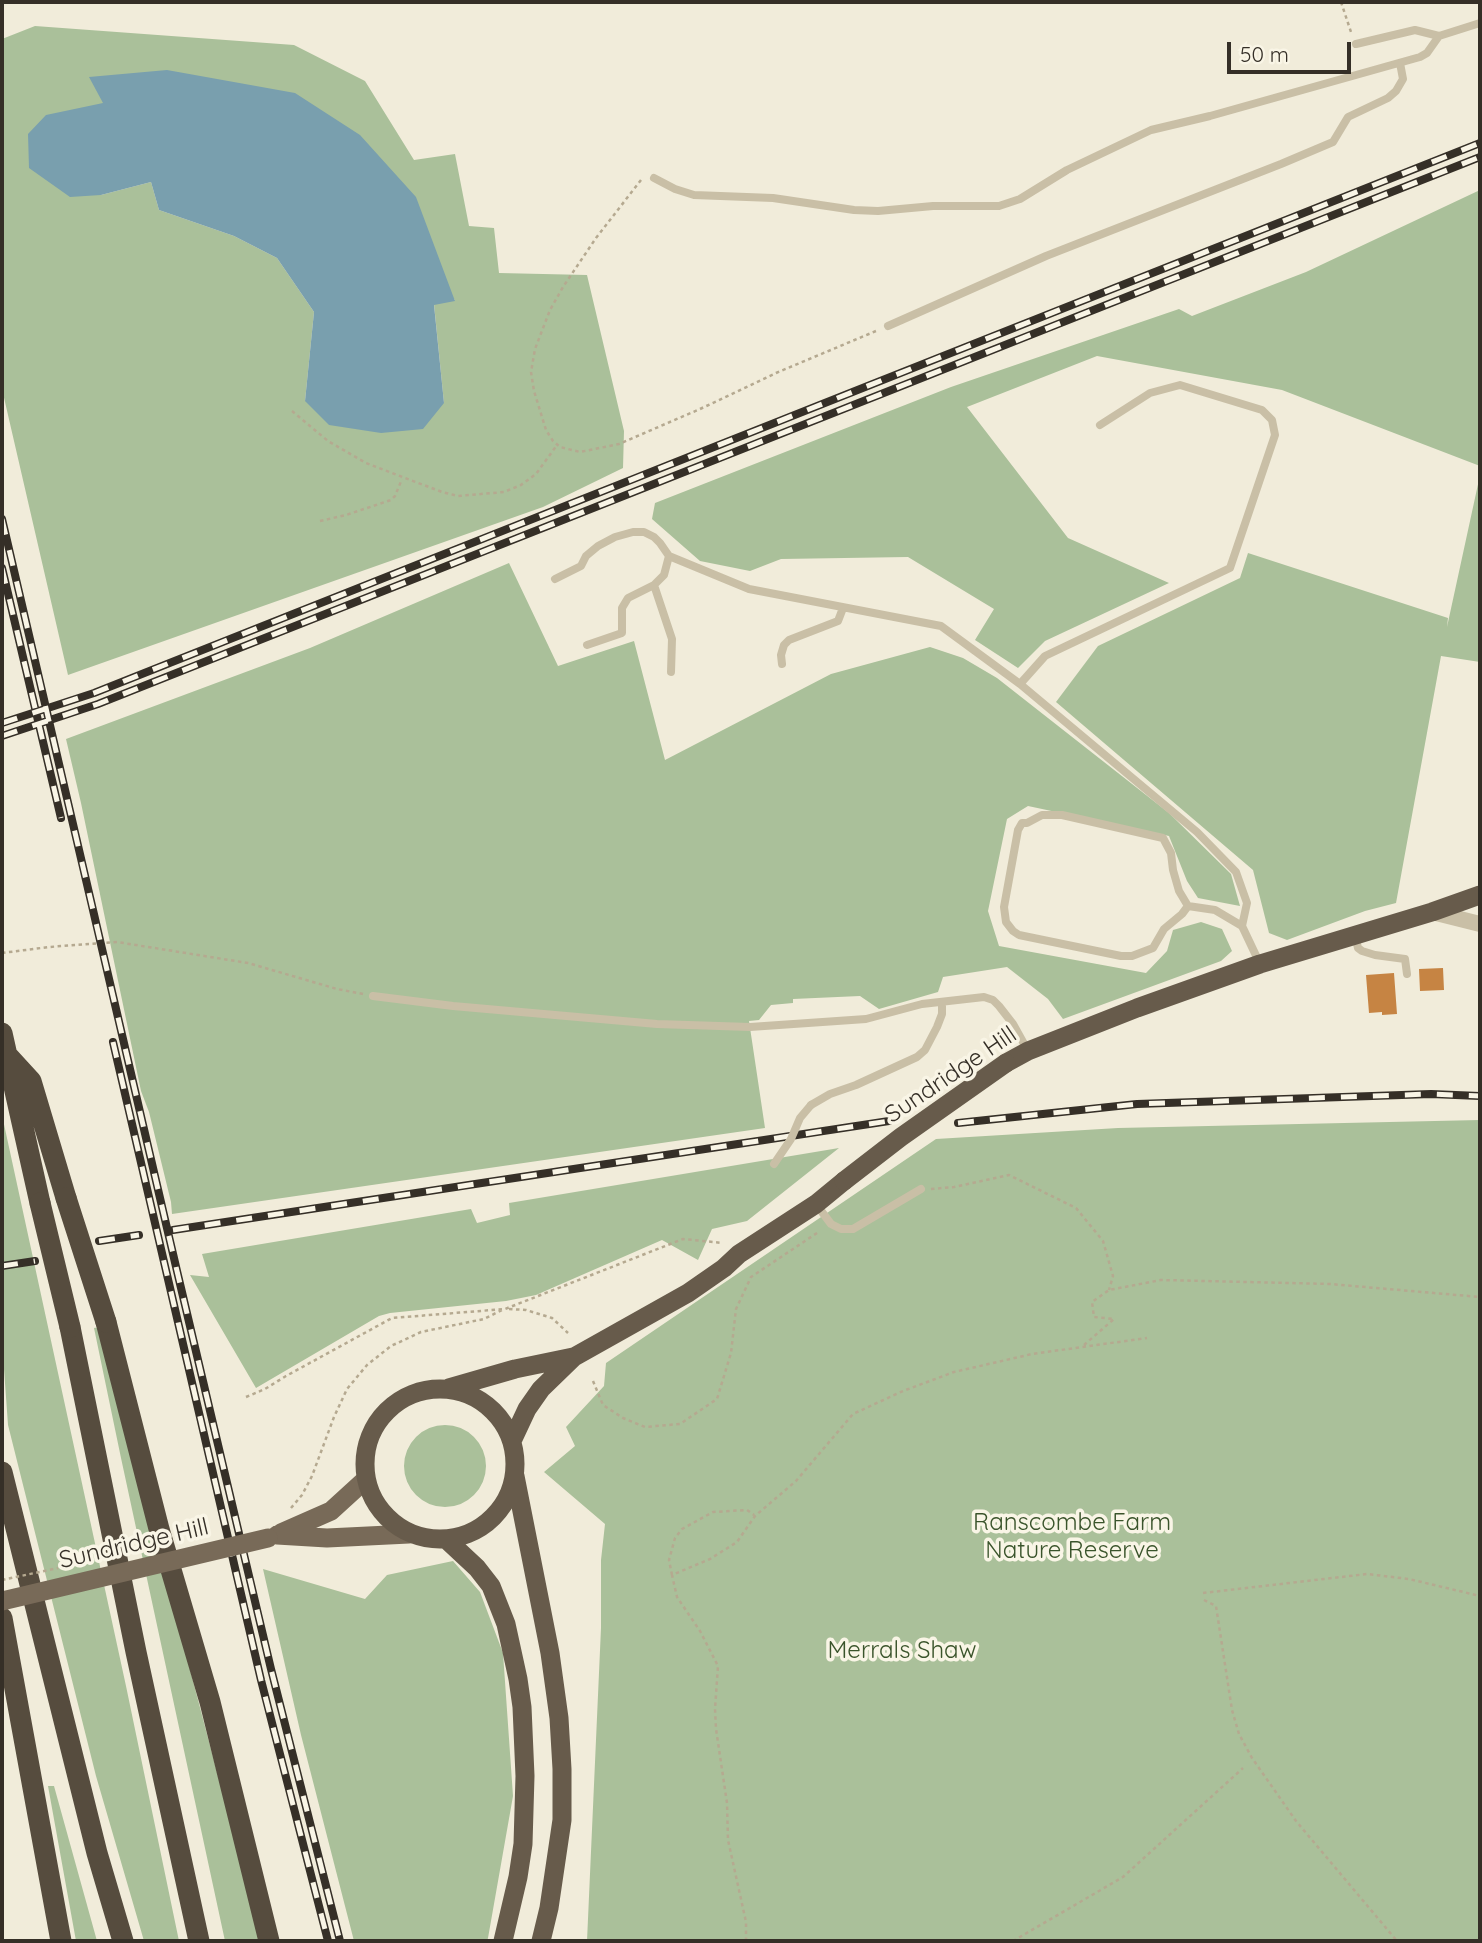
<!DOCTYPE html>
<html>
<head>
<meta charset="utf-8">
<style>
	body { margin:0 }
	#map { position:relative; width:1482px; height:1943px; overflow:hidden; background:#f1ecda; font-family:Quicksand,sans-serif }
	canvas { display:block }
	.frame { position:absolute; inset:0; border:4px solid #352f27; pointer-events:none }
	.scale { position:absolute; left:1227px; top:42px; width:124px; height:32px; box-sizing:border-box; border:4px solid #352f27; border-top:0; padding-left:9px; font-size:21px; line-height:24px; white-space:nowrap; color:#352f27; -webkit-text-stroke:5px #f9f5e6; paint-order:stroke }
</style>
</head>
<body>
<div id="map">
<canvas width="1482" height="1943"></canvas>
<div class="frame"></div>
<div class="scale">50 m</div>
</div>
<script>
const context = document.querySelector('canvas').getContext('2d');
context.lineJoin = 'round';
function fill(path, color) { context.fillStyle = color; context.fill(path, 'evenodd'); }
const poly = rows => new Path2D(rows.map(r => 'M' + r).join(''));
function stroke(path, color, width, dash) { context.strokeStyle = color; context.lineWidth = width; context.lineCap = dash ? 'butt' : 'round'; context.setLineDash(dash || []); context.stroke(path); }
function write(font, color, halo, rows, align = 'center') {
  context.font = font + ' Quicksand,sans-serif'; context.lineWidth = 7; context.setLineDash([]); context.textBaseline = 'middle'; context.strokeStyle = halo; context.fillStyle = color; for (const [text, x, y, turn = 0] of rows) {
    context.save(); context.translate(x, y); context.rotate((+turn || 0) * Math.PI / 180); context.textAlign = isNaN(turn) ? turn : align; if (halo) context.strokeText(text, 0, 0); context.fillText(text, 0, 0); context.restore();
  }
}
fill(poly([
	[35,26,294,45,365,81,414,160,455,154,469,226,494,228,499,273,587,275,624,431,623,468,543,507,68,675,2,389,2,39],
	[90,77,455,300,434,304,444,403,305,401,314,312,277,258,234,236,159,210,151,182,101,195,104,103],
	[1480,190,1480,466,1282,390,1097,356,967,407,1068,538,1169,583,1045,641,1018,668,975,640,994,609,908,557,781,559,750,571,700,561,652,519,655,503,951,387,1179,309,1192,316,1306,272],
	[1480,475,1480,662,1441,656,1396,903,1365,911,1287,940,1269,933,1253,870,1056,702,1098,646,1240,578,1248,553,1448,618,1447,627],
	[509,563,558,666,634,641,665,760,831,674,930,647,963,658,997,678,1169,813,1231,874,1240,906,1198,898,1187,881,1169,836,1028,806,1007,819,988,911,999,946,1146,973,1167,951,1173,930,1201,922,1222,929,1232,951,1221,961,1063,1019,1048,999,1007,967,943,977,938,992,879,1009,860,996,793,999,793,1003,771,1005,759,1020,749,1021,765,1128,172,1214,171,1202,149,1112,141,1091,81,803,66,739,310,648],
	[2,1115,126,1686,179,1941,144,1941,96,1776,8,1425,2,1341],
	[1480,1120,1480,1941,587,1941,601,1628,601,1560,605,1524,544,1472,575,1446,566,1427,604,1386,606,1363,936,1139,1118,1128],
	[839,1148,747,1221,712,1229,698,1260,662,1240,536,1295,506,1301,390,1313,379,1316,256,1388,190,1275,209,1277,202,1254,471,1209,477,1223,510,1215,509,1203],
	[100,1327,244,1875,260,1941,225,1941,121,1458,94,1328],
	'404 1466a41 41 0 1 1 82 0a41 41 0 1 1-82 0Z',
	[453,1561,480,1592,503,1653,513,1796,488,1938,487,1941,354,1941,301,1735,263,1569,365,1599,387,1575],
	[48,1786,54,1786,97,1941,76,1941]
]), '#aac09a');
fill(poly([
	[167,70,295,93,360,135,416,197,455,301,434,305,444,403,423,429,381,433,329,425,305,401,314,312,277,258,234,236,159,210,151,182,101,195,70,197,29,168,28,134,46,115,103,103,89,77]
]), '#799fae');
fill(poly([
	[1443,968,1444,990,1420,991,1419,969],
	[1394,973,1397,1014,1382,1015,1382,1012,1369,1013,1366,975]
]), '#c68443');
stroke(poly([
	[1341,2,1351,32],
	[641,180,596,238,563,287,550,310,535,349,531,372,534,391,546,430,553,441,560,447,580,452,619,444,700,409,776,373,876,331],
	[292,411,328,441,366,463,442,492,458,496,504,492,521,485,536,474,557,445],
	[320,521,346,515,391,500,395,496,402,479],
	[2,953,49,947,117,942,248,963,337,989,363,994],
	[931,1189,954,1187,1009,1175,1076,1208,1103,1241,1113,1276,1109,1290],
	[509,1309,526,1310,552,1318,568,1333],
	[1084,1345,1114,1319,1094,1317,1092,1302,1109,1290,1161,1280,1330,1284,1480,1297],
	[593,1381,603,1405,623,1418,645,1427,680,1424,717,1399,731,1353,736,1309,751,1277,820,1231],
	[246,1397,265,1389,286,1376,392,1318,505,1309,683,1239,723,1243],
	[291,1508,302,1495,312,1476,334,1417,347,1389,367,1365,391,1346,421,1332,484,1319,502,1310],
	[672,1575,669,1560,675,1538,682,1529,713,1512,747,1510,754,1515],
	[1203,1593,1367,1574,1409,1579,1480,1596],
	[1204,1600,1216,1606,1232,1710,1239,1734,1252,1758,1296,1821,1397,1941],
	[746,1941,746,1922,728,1840,727,1803,716,1729,715,1709,718,1666,700,1631,677,1597,672,1575,710,1559,737,1542,755,1516,796,1481,853,1414,903,1391,954,1372,1032,1354,1147,1338],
	[1013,1941,1123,1877,1243,1768]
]), '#b5a990', 2.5, [3.5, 3.5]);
stroke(poly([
	[1356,44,1415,30,1439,36],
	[654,178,675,189,694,195,773,198,854,210,878,211,933,206,999,206,1020,199,1067,170,1151,130,1210,116,1420,57,1427,53,1439,36,1480,23],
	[888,326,1046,256,1281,164,1333,142,1348,117,1388,98,1396,91,1403,79,1400,63],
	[555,579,581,566,586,556,598,546,615,537,633,532,644,532,654,537,660,543,669,556,749,589,941,626,1020,684,1197,832,1236,872,1247,903,1242,926],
	[654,585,672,639,671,672],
	[587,645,622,633,622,608,628,598,654,585,664,575,669,556],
	[782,664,781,655,784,645,789,640,838,621,843,608],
	[1020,684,1045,656,1230,568,1275,435,1272,420,1262,410,1180,385,1150,393,1100,425],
	[1188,906,1182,914,1164,929,1153,948,1132,956,1121,956,1019,935,1013,931,1006,922,1004,907,1018,830,1022,823,1027,823,1042,815,1062,815,1163,838,1171,853,1173,870,1179,891,1188,906,1215,910,1242,926,1260,964],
	[1355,935,1358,948,1362,951,1375,955,1405,959,1407,974],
	[373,996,453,1006,657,1024,750,1027,866,1019,922,1004,984,997,993,1000,999,1006,1013,1024,1028,1051],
	[811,1105,830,1094,856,1085,917,1057,925,1050,937,1027,942,1014,942,1003],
	[816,1204,831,1224,841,1229,853,1229,921,1189]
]), '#c9bfa6', 8);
stroke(poly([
	[1432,912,1480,924]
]), '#c9bfa6', 16);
stroke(poly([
	[281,1533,331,1511,365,1480],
	[277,1535,327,1538,409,1534]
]), '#786a58', 19);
stroke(poly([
	[1006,1063,1028,1051,1137,1008,1260,964,1432,912,1480,895],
	[449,1388,515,1369,573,1357],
	'365 1464a75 75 0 1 1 150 0a75 75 0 1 1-150 0Z',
	[512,1441,527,1409,541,1389,574,1357,688,1293,724,1268,739,1254,816,1204,844,1181],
	[515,1476,550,1653,559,1718,562,1769,562,1820,549,1908,541,1941],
	[447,1540,477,1568,491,1586,506,1624,518,1679,522,1707,525,1776,523,1844,518,1877,503,1941]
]), '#675b4b', 19);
stroke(poly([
	[2,1033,40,1203],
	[9,1057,31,1081,66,1198],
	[106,1322,159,1529,210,1702,269,1941],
	[70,1327,136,1652,199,1941],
	[2,1472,97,1853,123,1941],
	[2,1618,61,1941]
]), '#564c3e', 21);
const rail = poly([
	[2,519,177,1271,271,1669,340,1941],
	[2,568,61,818],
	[2,723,94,693,1480,143],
	[2,736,98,704,1480,157],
	[113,1042,261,1680,328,1941],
	[958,1123,1137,1104,1431,1094,1480,1096],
	[173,1230,889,1121],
	[99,1241,139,1235],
	[2,1266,35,1261]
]);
stroke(rail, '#352f27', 8);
stroke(rail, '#f9f5e6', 5, [16]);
stroke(poly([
	[2,1580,58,1568]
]), '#b5a990', 2.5, [3.5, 3.5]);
stroke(poly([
	[774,1164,791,1139,800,1118,811,1105]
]), '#c9bfa6', 8);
stroke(poly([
	[2,1601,268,1538]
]), '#786a58', 19);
stroke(poly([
	[844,1181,901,1137,1006,1063]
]), '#675b4b', 19);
stroke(poly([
	[66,1198,106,1322],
	[40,1203,70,1327]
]), '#564c3e', 21);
write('24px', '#352f27', '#f9f5e6', [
	["Sundridge Hill",951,1075,-34],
	["Sundridge Hill",134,1544,-13]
]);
write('24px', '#3a542b', '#f9f5e6', [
	["Ranscombe Farm",1072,1523],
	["Nature Reserve",1072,1551],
	["Merrals Shaw",902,1651]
]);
</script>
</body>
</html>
